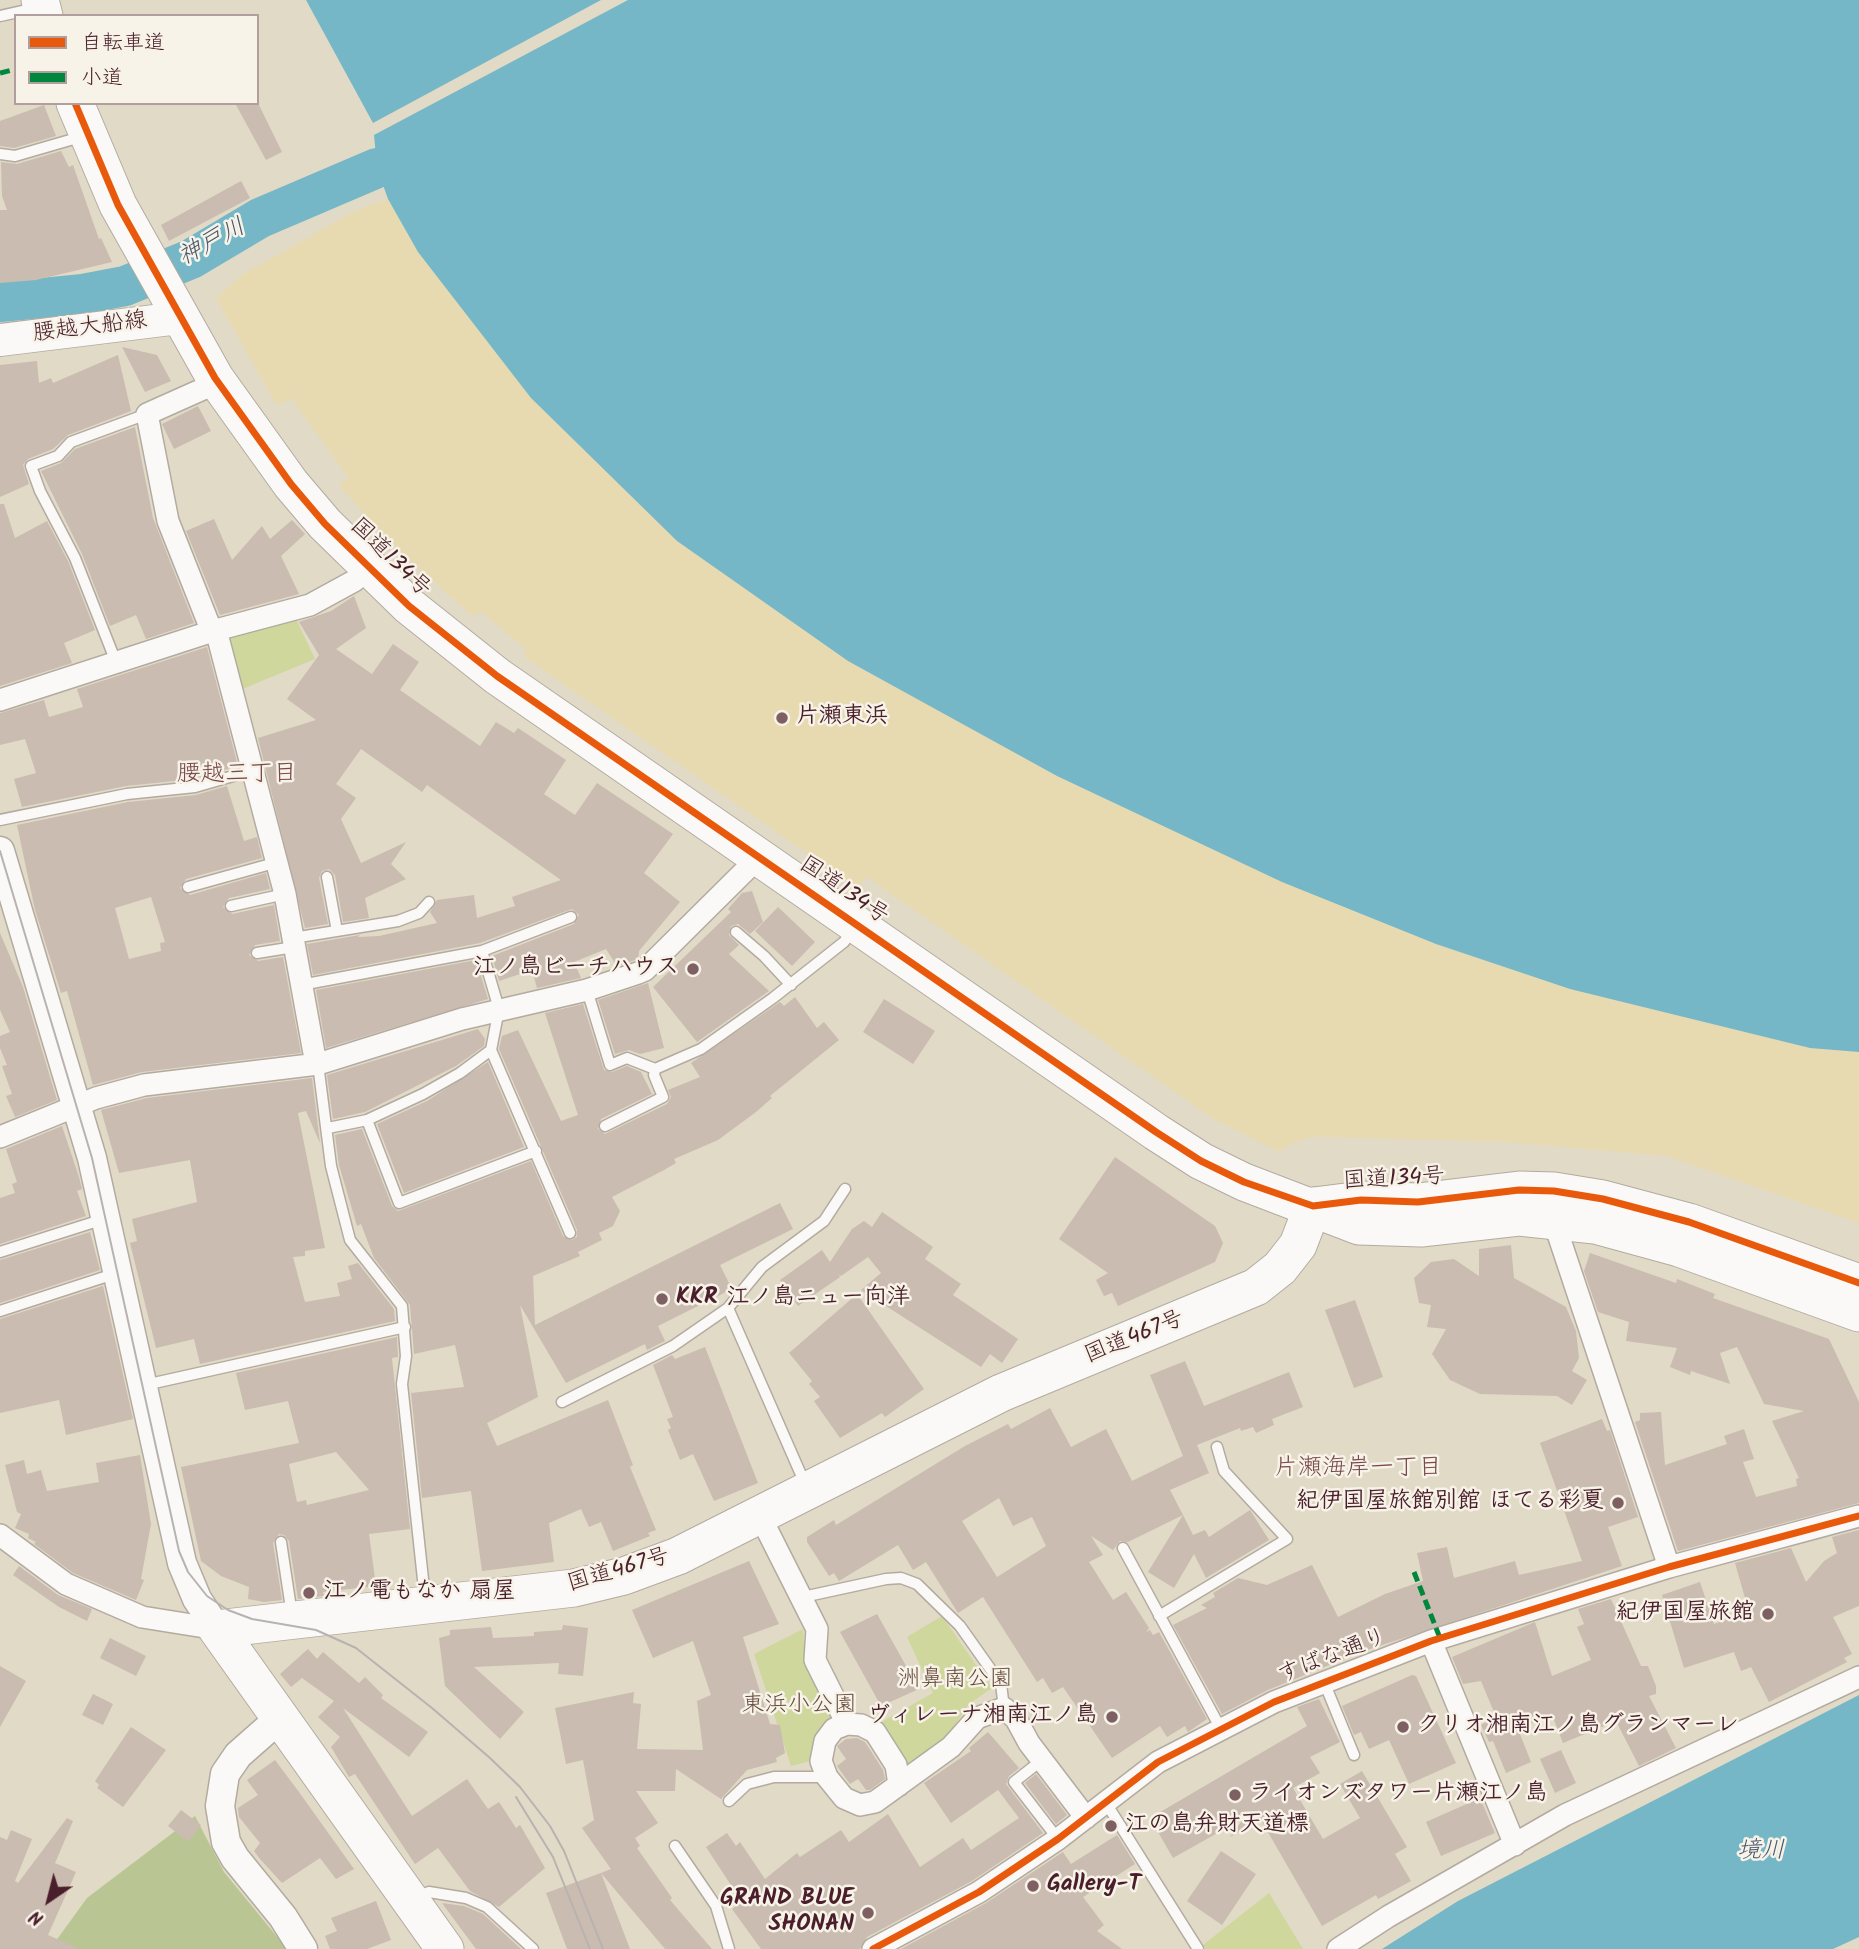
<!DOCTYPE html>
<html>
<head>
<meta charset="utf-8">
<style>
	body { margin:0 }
	#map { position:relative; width:1859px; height:1949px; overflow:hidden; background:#e1dac7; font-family:Kalam,"Klee One",sans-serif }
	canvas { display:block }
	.legend { position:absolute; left:14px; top:14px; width:245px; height:91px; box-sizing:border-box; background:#f7f3e8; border:2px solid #b29e9c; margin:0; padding:9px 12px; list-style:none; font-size:21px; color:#4a1f2b }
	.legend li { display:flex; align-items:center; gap:14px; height:35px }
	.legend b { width:35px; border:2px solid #b29e9c }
	.north { position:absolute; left:14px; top:1865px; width:70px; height:70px; -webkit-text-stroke:5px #f7f3e8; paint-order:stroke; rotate:215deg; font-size:19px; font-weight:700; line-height:28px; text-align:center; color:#4a1f2b }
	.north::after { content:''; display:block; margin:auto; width:24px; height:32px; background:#4a1f2b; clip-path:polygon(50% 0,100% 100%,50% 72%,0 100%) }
</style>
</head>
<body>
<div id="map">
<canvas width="1859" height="1949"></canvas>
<ul class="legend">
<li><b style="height:9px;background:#e8590c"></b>自転車道</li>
<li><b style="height:9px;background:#00873e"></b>小道</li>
</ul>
<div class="north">N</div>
</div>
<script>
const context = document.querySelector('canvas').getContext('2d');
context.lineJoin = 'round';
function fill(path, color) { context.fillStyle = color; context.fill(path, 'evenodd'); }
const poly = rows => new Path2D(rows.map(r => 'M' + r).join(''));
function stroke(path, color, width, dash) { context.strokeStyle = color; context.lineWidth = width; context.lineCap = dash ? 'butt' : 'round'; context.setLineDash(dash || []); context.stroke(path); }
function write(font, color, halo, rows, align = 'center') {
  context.font = font + ' Kalam,"Klee One",sans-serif'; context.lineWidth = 5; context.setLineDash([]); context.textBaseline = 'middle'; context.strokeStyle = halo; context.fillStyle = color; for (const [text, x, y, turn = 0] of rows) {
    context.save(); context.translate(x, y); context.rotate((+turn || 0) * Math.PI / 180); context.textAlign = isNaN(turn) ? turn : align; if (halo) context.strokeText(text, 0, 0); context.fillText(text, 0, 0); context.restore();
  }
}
fill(poly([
	[295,617,315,659,240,690,225,640,229,635],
	[942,1616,992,1688,969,1704,947,1737,907,1768,878,1724,933,1693,907,1637],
	[803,1629,805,1658,833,1719,817,1735,814,1760,791,1766,754,1654],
	[1269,1893,1303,1949,1206,1949,1203,1945]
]), '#cfd79c');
fill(poly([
	[195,1816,224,1872,287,1949,50,1949,87,1898]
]), '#b9c693');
fill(poly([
	[388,199,418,252,531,398,677,541,848,661,1057,776,1282,882,1435,944,1570,989,1810,1048,1859,1052,1859,1223,1667,1156,1506,1142,1327,1137,1311,1137,1293,1143,1279,1152,1212,1118,867,877,857,888,523,656,526,649,480,611,473,617,396,547,339,486,348,477,291,398,277,406,216,298,245,273,355,211]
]), '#e8dab0');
fill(poly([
	[306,0,601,0,373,123],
	[628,0,1859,0,1859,1052,1810,1048,1570,989,1436,944,1282,882,1057,776,848,661,677,541,531,398,418,252,388,199,377,168,374,135],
	[1859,1695,1859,1937,1833,1949,1382,1949,1458,1901]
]), '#75b7c6');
stroke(poly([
	[0,302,83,294,125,286,191,259,260,218,377,168]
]), '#75b7c6', 40);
fill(poly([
	[235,103,258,103,282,152,266,160],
	[44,105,56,136,14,148,0,146,0,121],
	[61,151,69,167,73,165,99,239,101,238,112,262,36,280,0,283,0,210,7,210,2,196,1,162,17,164],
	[241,181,250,198,169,241,161,225],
	[122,347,157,355,171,381,145,392],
	[118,355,131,411,68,435,53,449,28,459,23,465,29,484,0,497,0,365,37,361,39,383,51,378,53,383],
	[198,406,211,431,174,449,162,424],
	[135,427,153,518,194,623,146,639,136,615,110,626,82,554,41,471,61,463,75,449],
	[0,504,4,504,15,538,47,521,68,561,95,630,64,643,72,663,0,686],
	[214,519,232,560,262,526,270,539,292,520,305,534,281,556,299,594,220,615,186,531],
	[354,596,366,628,336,649,372,674,393,644,419,662,400,690,480,746,496,722,514,733,518,728,566,760,544,794,575,815,597,783,673,834,644,873,680,902,639,951,638,959,617,966,606,949,574,962,581,978,537,988,532,970,499,981,492,956,574,924,579,915,572,909,480,943,313,975,307,944,360,935,358,937,379,936,437,923,430,912,437,900,474,895,477,918,515,906,512,897,561,880,427,785,422,792,361,749,336,784,356,798,341,819,361,863,406,842,391,864,406,879,365,898,369,918,343,922,335,875,329,869,322,871,319,878,328,924,305,928,258,738,316,720,287,699,319,655,299,622,331,611],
	[207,647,238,766,193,779,126,786,22,807,14,779,36,773,25,739,0,745,0,713,44,700,49,717,83,707,77,689],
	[227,786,244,841,257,837,262,858,186,879,180,888,190,895,266,873,270,889,229,898,223,907,232,914,274,905,280,941,255,945,249,955,258,961,283,957,301,1053,142,1072,93,1085,67,991,61,993,35,910,17,825,128,802,196,795],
	[151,897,165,942,160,943,161,951,129,959,115,908],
	[752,891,763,922,750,934,738,924,731,926,729,935,739,945,729,954,769,991,697,1042,653,987,731,912,728,909,742,893],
	[778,907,815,942,792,966,755,931],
	[0,933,23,987,57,1100,15,1117,6,1096,12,1094,2,1066,7,1065,0,1048,0,1036,10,1032,0,1010],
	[476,960,488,999,326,1048,316,990],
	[648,983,664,1048,640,1054,629,1050,615,1054,598,1000],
	[795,997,817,1028,824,1022,839,1040,770,1096,772,1098,756,1112,718,1140,674,1159,676,1163,664,1170,612,1197,620,1211,613,1226,599,1233,602,1240,578,1252,580,1256,533,1276,535,1325,780,1203,793,1229,720,1265,732,1289,658,1326,665,1341,647,1350,645,1344,566,1383,520,1305,538,1397,487,1423,497,1446,608,1400,633,1465,630,1467,656,1530,648,1533,650,1536,613,1551,601,1522,589,1527,581,1509,549,1523,554,1562,482,1571,471,1491,422,1498,411,1393,464,1387,455,1345,414,1354,410,1305,374,1258,361,1224,357,1226,339,1165,335,1135,362,1129,392,1206,398,1211,531,1161,563,1236,572,1240,577,1237,577,1230,499,1049,502,1036,518,1030,561,1121,578,1115,545,1013,583,1004,604,1070,612,1072,627,1066,641,1072,652,1094,601,1119,598,1129,605,1134,667,1104,671,1097,668,1090,700,1077,691,1063,780,1002,784,1006],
	[884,999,935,1031,913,1064,863,1032],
	[478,1029,485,1039,484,1046,456,1066,365,1112,333,1119,327,1075],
	[488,1062,524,1147,404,1193,377,1124,427,1101],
	[312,1078,320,1143,306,1111,298,1113,325,1248,305,1251,305,1256,293,1257,305,1302,340,1296,337,1283,352,1279,348,1266,358,1263,394,1309,395,1321,200,1364,194,1339,156,1348,130,1243,137,1241,132,1219,197,1202,190,1160,119,1173,101,1110,147,1098],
	[62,1126,79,1177,82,1189,77,1191,86,1216,0,1244,0,1198,15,1193,12,1184,17,1182,6,1149],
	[1115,1157,1215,1226,1223,1243,1215,1262,1118,1306,1112,1293,1104,1296,1096,1280,1108,1273,1059,1239],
	[882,1212,933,1247,925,1259,961,1284,953,1295,1018,1339,1002,1363,990,1354,981,1367,861,1290,881,1273,868,1257,841,1276,839,1274,840,1277,798,1306,780,1280,822,1250,830,1262,852,1229,864,1221,872,1227],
	[90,1232,100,1270,0,1303,0,1260],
	[1511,1245,1514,1278,1566,1307,1576,1331,1579,1358,1572,1371,1587,1380,1572,1405,1557,1396,1480,1394,1450,1380,1432,1354,1446,1329,1427,1327,1431,1305,1419,1303,1414,1278,1431,1262,1454,1259,1479,1276,1479,1249],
	[1590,1253,1676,1283,1677,1279,1715,1294,1713,1298,1829,1339,1859,1402,1859,1503,1678,1551,1635,1422,1640,1420,1640,1413,1661,1412,1665,1465,1727,1444,1724,1436,1744,1429,1754,1459,1743,1462,1756,1497,1797,1486,1796,1479,1799,1478,1772,1421,1804,1411,1764,1404,1737,1347,1720,1353,1730,1384,1691,1371,1690,1375,1670,1367,1677,1348,1626,1341,1629,1322,1598,1312,1584,1271],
	[103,1286,133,1419,66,1435,59,1400,0,1413,0,1319],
	[857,1294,924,1389,885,1417,882,1413,840,1438,814,1401,820,1397,809,1384,812,1381,789,1353],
	[1355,1300,1383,1377,1354,1388,1325,1310],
	[397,1337,398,1357,392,1358,410,1529,369,1534,376,1586,323,1592,324,1596,298,1599,289,1541,284,1535,279,1534,273,1543,282,1600,264,1602,248,1599,249,1587,221,1576,201,1561,181,1467,299,1443,288,1401,245,1410,236,1373],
	[336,1452,369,1490,307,1505,306,1500,297,1502,289,1464],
	[705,1347,758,1483,714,1501,693,1454,680,1460,668,1430,671,1428,667,1419,673,1417,653,1365,672,1355,675,1359],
	[1185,1361,1204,1406,1289,1372,1303,1407,1272,1419,1274,1425,1256,1433,1253,1427,1241,1431,1240,1428,1197,1445,1209,1473,1170,1490,1183,1515,1128,1542,1120,1541,1113,1550,1091,1536,1103,1555,1089,1562,1113,1600,1126,1592,1149,1628,1146,1632,1150,1630,1153,1635,1159,1632,1207,1719,1188,1732,1185,1726,1167,1737,1160,1726,1112,1758,1063,1687,1052,1693,1043,1678,1037,1682,983,1597,958,1613,926,1562,913,1570,898,1545,839,1581,834,1573,829,1576,807,1542,807,1537,834,1520,836,1525,965,1446,1008,1424,1011,1429,1050,1408,1071,1447,1106,1429,1132,1481,1183,1456,1150,1375],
	[999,1498,1013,1526,1032,1517,1046,1546,997,1577,962,1521],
	[1602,1419,1607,1431,1610,1430,1638,1517,1608,1527,1622,1566,1361,1652,1268,1690,1222,1714,1173,1625,1207,1608,1201,1605,1215,1597,1213,1593,1238,1578,1267,1585,1312,1565,1338,1617,1385,1594,1423,1581,1417,1553,1447,1547,1454,1578,1515,1561,1519,1575,1582,1561,1540,1443],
	[140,1455,151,1524,141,1579,144,1580,136,1600,73,1573,34,1544,36,1542,28,1538,29,1534,15,1528,21,1514,17,1512,5,1465,24,1460,27,1474,41,1470,47,1491,99,1482,96,1463],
	[1250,1510,1269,1540,1206,1578,1194,1554,1174,1588,1148,1572,1183,1515,1193,1535,1205,1530,1209,1537],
	[1859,1530,1859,1606,1833,1617,1852,1654,1844,1658,1847,1662,1769,1702,1751,1667,1741,1671,1734,1652,1684,1668,1662,1595,1700,1582,1714,1624,1749,1612,1735,1563,1791,1548,1806,1582,1824,1561,1837,1553,1832,1537],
	[749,1561,779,1624,743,1637,770,1724,780,1725,785,1753,776,1758,777,1762,747,1770,721,1799,676,1769,675,1791,636,1791,658,1823,635,1838,640,1846,637,1848,672,1898,670,1900,712,1949,665,1949,601,1873,611,1869,582,1828,594,1820,583,1760,566,1764,555,1708,634,1692,633,1703,641,1704,637,1749,703,1750,697,1701,711,1695,693,1641,653,1658,632,1610],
	[19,1566,58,1595,92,1609,87,1621,59,1607,13,1575],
	[1611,1599,1641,1666,1648,1666,1656,1686,1656,1694,1649,1696,1676,1748,1639,1766,1616,1721,1563,1743,1552,1715,1518,1729,1531,1762,1506,1773,1493,1741,1489,1742,1481,1725,1496,1717,1481,1681,1463,1684,1452,1657,1535,1622,1552,1676,1591,1660,1577,1627,1584,1624,1578,1609],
	[877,1614,919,1689,881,1706,840,1632],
	[563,1625,588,1628,583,1676,558,1674,559,1663,474,1667,524,1712,500,1739,445,1686,439,1638,450,1635,450,1630,491,1627,493,1638,534,1636,534,1632,562,1630],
	[110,1638,146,1656,136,1676,100,1658],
	[308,1649,317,1659,323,1652,359,1683,365,1677,383,1695,381,1698,428,1732,409,1757,343,1708,412,1816,467,1779,488,1809,499,1802,516,1828,520,1825,545,1868,499,1907,470,1891,438,1848,415,1864,355,1774,349,1777,331,1747,340,1737,318,1717,334,1701,302,1678,291,1687,280,1674],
	[0,1666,26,1681,0,1727],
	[1412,1675,1416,1676,1456,1763,1409,1784,1389,1740,1369,1749,1361,1732,1354,1735,1342,1706],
	[93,1694,113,1704,103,1725,82,1715],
	[1319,1699,1340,1742,1310,1757,1320,1773,1293,1788,1323,1839,1360,1818,1340,1784,1362,1771,1407,1847,1395,1854,1411,1881,1378,1899,1376,1895,1322,1926,1261,1820,1230,1837,1244,1818,1173,1858,1150,1818,1307,1726,1297,1707],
	[131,1727,166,1750,123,1807,97,1788,99,1785,95,1781],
	[988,1732,1019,1768,1009,1776,1006,1784,1043,1833,972,1881,867,1937,860,1949,761,1949,732,1909,742,1902,706,1847,727,1833,736,1846,740,1842,765,1879,797,1853,800,1857,841,1830,849,1842,888,1814,920,1867,963,1838,971,1850,1019,1818,998,1790,951,1823,924,1783,971,1751,969,1748],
	[857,1738,865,1742,883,1770,885,1779,870,1790,866,1790,858,1779,850,1784,837,1766,846,1759,837,1746,846,1739],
	[1561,1750,1576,1783,1555,1793,1540,1759],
	[275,1760,299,1792,354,1869,336,1879,320,1858,282,1883,260,1859,254,1851,260,1843,239,1817,238,1808,258,1795,247,1780],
	[1036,1774,1067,1815,1056,1824,1025,1783],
	[1480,1798,1495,1833,1441,1856,1426,1822],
	[181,1810,201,1825,188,1842,168,1826],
	[67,1818,73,1821,55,1863,76,1872,48,1935,80,1949,0,1949,0,1837,7,1840,11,1830,32,1839,15,1881,18,1883],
	[1117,1835,1135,1864,1083,1897,1104,1925,1097,1931,1122,1949,901,1949,986,1903,1063,1852,1071,1864],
	[1221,1851,1256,1874,1222,1925,1187,1901],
	[601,1873,630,1949,567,1949,546,1893],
	[376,1901,391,1940,367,1949,330,1949,325,1936,337,1931,331,1918],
	[442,1903,464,1906,483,1914,521,1949,476,1949]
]), '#cabcb0');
const service = poly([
	[0,16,36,8],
	[0,154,15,156,84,136],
	[116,662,75,558,40,491,31,466,58,456,71,442,147,414],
	[0,820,127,794,195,787,254,770],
	[327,877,337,931],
	[188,887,278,862],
	[231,906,285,894],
	[736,932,764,956,791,985],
	[293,938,398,921,419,913,429,902],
	[482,951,571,917],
	[257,953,294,947],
	[301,985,482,951,499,1009,491,1050],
	[587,990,610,1065,627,1058,655,1069,701,1049,773,998,844,942,853,930],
	[318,1064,331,1166,350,1240,402,1306,406,1356,402,1384,425,1598],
	[367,1120,399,1203,536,1151],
	[605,1126,663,1097,654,1075,655,1069],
	[328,1128,367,1120,423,1094,460,1073,491,1050,570,1233],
	[0,1252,104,1219],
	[728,1308,762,1267,824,1221,845,1189],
	[0,1311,117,1273],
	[145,1385,405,1327],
	[562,1402,673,1346,728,1308,806,1486],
	[281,1542,292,1615],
	[1123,1548,1221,1729],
	[803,1597,886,1579,901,1578,917,1584,960,1626,1001,1684,1004,1708],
	[1159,1616,1287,1539,1224,1471,1217,1447],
	[1324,1682,1354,1755],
	[1042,1760,1014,1782,1058,1839],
	[729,1801,747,1784,774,1777,827,1777],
	[1106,1803,1198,1949],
	[675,1846,716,1906,729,1949],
	[416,1897,429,1892,466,1898,487,1907,533,1949]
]);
const minor = poly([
	[216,630,285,894,316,1064],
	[212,632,168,521,147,414,203,389,215,378],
	[0,700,216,630,310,605,354,581,370,568],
	[0,1137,96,1098,144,1085,318,1064,462,1019,587,990,638,973,645,970,759,857],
	[1553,1219,1669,1567],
	[760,1516,817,1629,815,1660,847,1724],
	[0,1535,66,1584,142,1617,217,1629],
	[1431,1641,1515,1845],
	[899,1785,896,1765,875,1732,861,1725,847,1724,834,1729,825,1741,821,1761,827,1777,844,1798,860,1805,875,1802,951,1747,977,1718,1004,1708,1016,1719,1029,1743,1086,1818],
	[873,1949,979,1892,1058,1839,1158,1762,1274,1702,1431,1641,1669,1567,1859,1516],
	[1338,1949,1389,1916,1565,1815,1859,1677]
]);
const tertiary = poly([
	[0,851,92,1158,182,1563,197,1599,217,1629],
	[280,1718,238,1755,225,1774,220,1806,226,1842,235,1858,283,1917,303,1949]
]);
const secondary = poly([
	[0,340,179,318]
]);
const trunk = poly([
	[40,0,44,16],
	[75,103,118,205,215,378,291,484,325,524,409,606,497,676,1156,1132,1201,1161,1244,1182,1359,1226,1421,1228,1519,1217,1595,1225,1679,1248,1859,1313],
	[1314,1206,1361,1200,1418,1202,1519,1190,1554,1191,1603,1199,1689,1222,1859,1283],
	[445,1949,217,1629,574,1588,624,1576,678,1556,1001,1393,1256,1287,1280,1268,1298,1245,1313,1206]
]);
stroke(service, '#b3aba0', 13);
stroke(minor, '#b3aba0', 24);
stroke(tertiary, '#b3aba0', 31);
stroke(secondary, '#b3aba0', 34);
stroke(trunk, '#b3aba0', 39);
stroke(service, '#faf9f7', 10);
stroke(minor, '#faf9f7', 21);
stroke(tertiary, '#faf9f7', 28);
stroke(secondary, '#faf9f7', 32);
stroke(trunk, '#faf9f7', 37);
stroke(poly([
	[0,851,92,1158,179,1551,188,1572,207,1596,228,1610,252,1619,316,1630,356,1648,432,1708,490,1758,520,1787,550,1826,564,1851,603,1949],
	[516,1797,553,1857,590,1949]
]), '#b8b2b1', 2);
stroke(poly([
	[0,73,16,69],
	[1414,1572,1440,1638]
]), '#00873e', 5, [10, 5]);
stroke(poly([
	[75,103,118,205,215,378,291,484,325,524,409,606,497,676,1156,1132,1201,1161,1244,1182,1313,1206,1361,1200,1418,1202,1519,1190,1554,1191,1603,1199,1689,1222,1859,1283],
	[873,1949,979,1892,1058,1839,1158,1762,1274,1702,1431,1641,1669,1567,1859,1516]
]), '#e8590c', 7);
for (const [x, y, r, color] of [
	[782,718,7,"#7f6062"],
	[693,969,7,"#7f6062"],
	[662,1299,7,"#7f6062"],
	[1618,1503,7,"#7f6062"],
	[309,1593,7,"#7f6062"],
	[1768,1614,7,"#7f6062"],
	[1112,1717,7,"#7f6062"],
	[1403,1727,7,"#7f6062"],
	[1235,1795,7,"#7f6062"],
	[1111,1826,7,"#7f6062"],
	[1033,1886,7,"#7f6062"],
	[868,1913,7,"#7f6062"]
]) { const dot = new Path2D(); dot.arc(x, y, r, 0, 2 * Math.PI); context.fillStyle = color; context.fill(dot); stroke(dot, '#f7f3e8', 2.5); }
write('23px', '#4a1f2b', '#f7f3e8', [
	["腰越大船線",90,329,-7],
	["国道134号",389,559,44],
	["国道134号",843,892,34],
	["国道134号",1394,1181,-3],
	["国道467号",1135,1339,-22],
	["国道467号",619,1572,-16],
	["すばな通り",1333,1658,-21]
]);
write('bold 23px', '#4a1f2b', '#f7f3e8', [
	["片瀬東浜",796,718],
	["江ノ島ビーチハウス",679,969,"right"],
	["KKR 江ノ島ニュー向洋",676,1299],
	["紀伊国屋旅館別館 ほてる彩夏",1604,1503,"right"],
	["江ノ電もなか 扇屋",323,1593],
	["紀伊国屋旅館",1754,1614,"right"],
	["ヴィレーナ湘南江ノ島",1098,1717,"right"],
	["クリオ湘南江ノ島グランマーレ",1417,1727],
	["ライオンズタワー片瀬江ノ島",1249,1795],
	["江の島弁財天道標",1125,1826],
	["Gallery-T",1047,1886],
	["GRAND BLUE",854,1900,"right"],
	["SHONAN",854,1926,"right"]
], 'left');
write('23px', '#684c3e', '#f7f3e8', [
	["洲鼻南公園",955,1681],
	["東浜小公園",799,1707]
]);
write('italic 24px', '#495669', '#f7f3e8', [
	["神戸川",213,244,-28],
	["境川",1761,1853]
]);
write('24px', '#79494b', '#f7f3e8', [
	["腰越三丁目",237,776],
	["片瀬海岸一丁目",1358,1470]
]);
</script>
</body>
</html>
